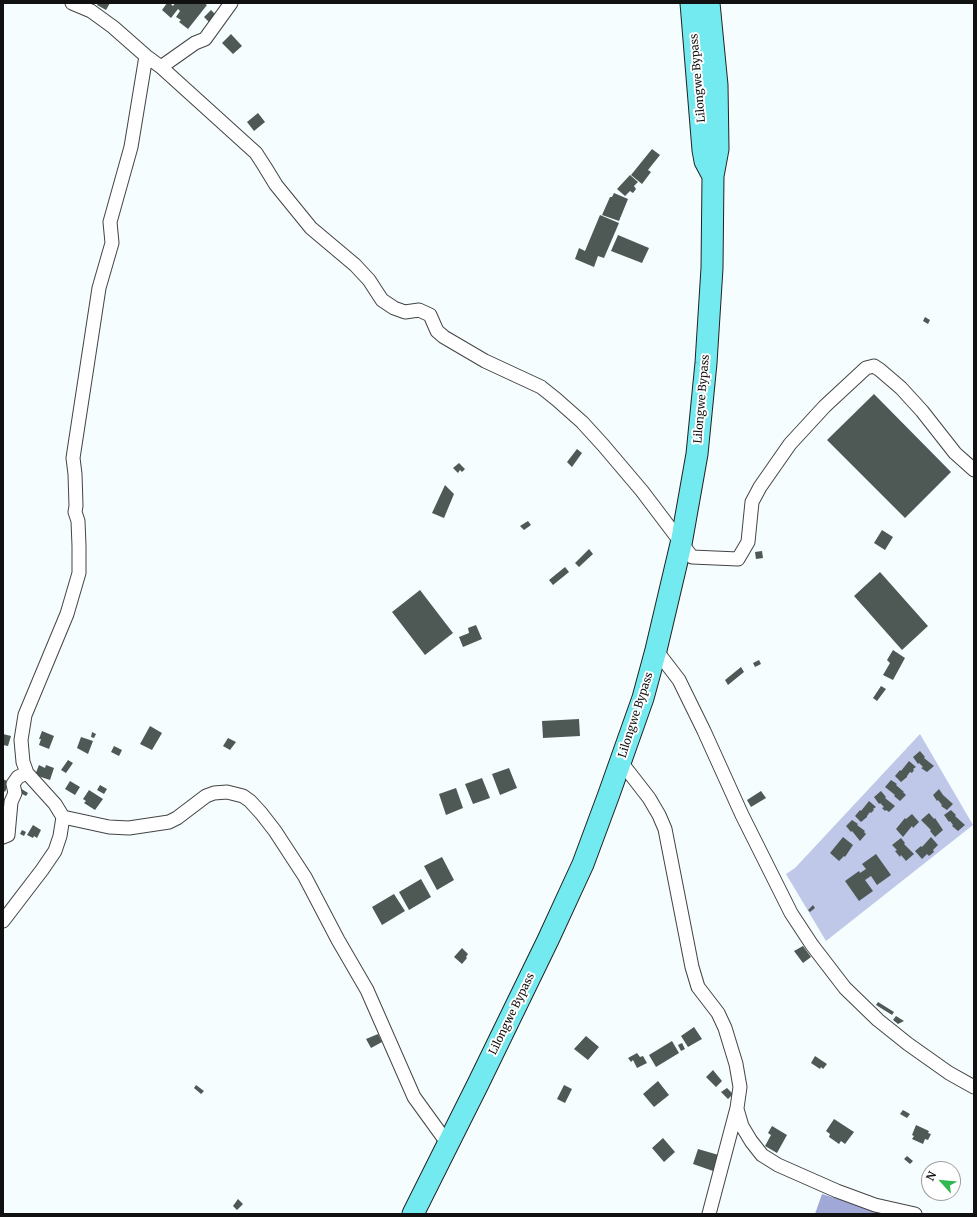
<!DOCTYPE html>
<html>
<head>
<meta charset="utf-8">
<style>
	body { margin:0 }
	#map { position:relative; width:977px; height:1217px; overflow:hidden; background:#f5fdfe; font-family:Merriweather,serif }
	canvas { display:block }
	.frame { position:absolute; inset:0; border:4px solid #111; pointer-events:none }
	.north { position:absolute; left:921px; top:1161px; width:40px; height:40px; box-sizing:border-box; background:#fff; border:1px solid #a0a0a0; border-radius:50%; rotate:297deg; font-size:11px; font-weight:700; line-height:16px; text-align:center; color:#111 }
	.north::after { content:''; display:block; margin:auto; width:14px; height:18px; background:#30b952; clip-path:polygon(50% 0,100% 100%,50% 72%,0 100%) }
</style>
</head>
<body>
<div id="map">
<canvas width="977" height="1217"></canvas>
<div class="frame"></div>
<div class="north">N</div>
</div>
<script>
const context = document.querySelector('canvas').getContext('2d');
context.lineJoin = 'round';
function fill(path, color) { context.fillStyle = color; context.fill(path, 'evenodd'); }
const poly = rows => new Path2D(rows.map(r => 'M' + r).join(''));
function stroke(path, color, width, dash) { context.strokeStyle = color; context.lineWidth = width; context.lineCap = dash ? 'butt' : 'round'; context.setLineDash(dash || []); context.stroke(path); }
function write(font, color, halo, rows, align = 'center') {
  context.font = font + ' Merriweather,serif'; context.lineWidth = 4; context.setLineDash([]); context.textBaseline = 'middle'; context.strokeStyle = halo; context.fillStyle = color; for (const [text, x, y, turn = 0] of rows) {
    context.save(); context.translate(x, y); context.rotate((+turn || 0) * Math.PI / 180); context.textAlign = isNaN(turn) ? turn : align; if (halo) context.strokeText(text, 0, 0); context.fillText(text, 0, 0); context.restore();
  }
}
fill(poly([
	[920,734,973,825,826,941,786,874,795,868]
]), '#bfc8e8');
fill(poly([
	[822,1194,886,1214,815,1214]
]), '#a0a8d8');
fill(poly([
	[98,3,110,3,106,10,97,5],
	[167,3,170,3,173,6,175,3,204,3,207,5,188,29,179,22,181,20,176,17,180,11,178,9,171,18,162,10],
	[211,10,217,16,210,23,204,17],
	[231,34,242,46,233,54,222,43],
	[258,113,265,122,254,131,247,122],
	[652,149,660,155,648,170,651,172,642,184,631,175],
	[630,175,638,182,634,186,636,189,633,193,630,191,625,196,617,189],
	[614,193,628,199,619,221,602,215,610,197,612,197],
	[600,215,619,223,604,258,598,256,594,267,575,259,579,248,585,251],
	[618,235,649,248,642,263,611,251],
	[925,317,930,320,928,324,923,321],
	[874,394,951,472,905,518,827,440],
	[577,449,582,453,572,467,567,462],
	[459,463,465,469,462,472,460,470,458,473,453,468],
	[445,485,454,494,444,518,432,513],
	[528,521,531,525,524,530,520,526],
	[882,530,893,537,885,550,874,543],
	[589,549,593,554,579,567,575,563],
	[762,551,763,558,756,559,755,552],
	[565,567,569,572,553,585,549,580],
	[880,572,928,626,902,650,854,596],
	[420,590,453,633,425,655,392,612],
	[476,625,482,639,463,647,459,637,469,633,468,628],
	[893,650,905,658,893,680,883,675,890,663,887,660],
	[759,660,761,664,755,667,753,663],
	[741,667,744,672,728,685,725,680],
	[881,686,886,689,877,701,873,698],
	[579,719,580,736,543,738,542,721],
	[150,726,162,733,152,750,140,744],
	[42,731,54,736,49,749,39,745,41,739,39,739],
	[92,732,96,734,94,738,91,737],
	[3,734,11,736,8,746,3,745],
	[81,737,93,741,88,754,77,748],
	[228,738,236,742,230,750,223,746],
	[114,746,122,750,119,756,111,752],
	[920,751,925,757,924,758,934,766,927,772,921,768,923,767,919,763,918,764,913,757],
	[68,760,73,763,66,773,61,770],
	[909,761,916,767,913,769,914,770,912,773,910,772,907,776,907,777,901,782,895,776,900,770,901,771],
	[39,765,45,768,46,765,54,768,50,780,35,775],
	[509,768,517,788,500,795,492,774],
	[482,778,490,798,473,804,465,784],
	[3,779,9,782,5,792,3,790],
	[891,780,897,784,896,785,904,792,903,792,906,795,900,801,894,796,895,795,885,787],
	[70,781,80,787,75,795,65,789],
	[100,785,107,789,104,794,97,790],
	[20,788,28,793,26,796,18,792],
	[456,788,463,808,446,815,439,794],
	[939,789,943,795,953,804,947,810,941,806,942,805,938,800,937,801,933,795],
	[89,790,103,799,95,810,84,803,86,801,83,799],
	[761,791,766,798,751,807,747,800],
	[881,791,886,797,885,798,895,806,889,812,886,810,885,811,882,808,884,807,880,803,879,804,874,797],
	[869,801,876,807,873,809,874,810,871,813,870,812,867,816,867,817,861,822,855,816,860,810,861,811],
	[951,810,956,815,955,816,965,825,958,831,952,826,953,825,950,821,949,822,944,815],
	[929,813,934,819,935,818,943,830,935,837,930,831,931,830,921,820],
	[912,814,919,822,913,828,912,826,903,837,896,829,905,818,906,819],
	[852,820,858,824,857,825,865,831,864,832,866,834,860,841,852,831,851,832,846,826],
	[33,825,41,830,37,838,34,836,33,838,27,835],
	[22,830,26,832,24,836,20,834],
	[843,837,853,845,845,857,844,856,839,861,830,853],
	[931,837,938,845,933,850,934,852,929,856,927,854,922,859,915,851,921,846,922,847],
	[901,838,905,843,904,844,914,854,906,861,901,855,900,857,895,851,897,850,892,845],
	[876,854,891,875,877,885,871,876,865,880,873,891,859,901,845,881,859,871,860,873,866,869,862,864],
	[442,857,454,880,437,890,424,866],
	[421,879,431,897,409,910,399,892],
	[394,894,405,911,382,925,372,907],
	[813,905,815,908,810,912,808,910],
	[803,946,811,957,803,963,794,951],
	[462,948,468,954,466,957,467,958,462,964,454,957],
	[878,1002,894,1012,892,1015,876,1005],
	[896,1016,904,1021,898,1024,893,1020],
	[694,1027,702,1039,688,1047,681,1036],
	[378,1034,382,1042,371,1048,366,1039],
	[586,1036,599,1047,588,1060,574,1049],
	[672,1041,679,1053,656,1067,649,1055],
	[682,1043,685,1049,681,1051,678,1045],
	[637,1053,640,1057,643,1056,647,1063,637,1068,633,1060,631,1062,628,1058],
	[815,1056,827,1064,823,1069,821,1067,820,1069,811,1063],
	[713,1070,722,1081,716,1087,706,1077],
	[658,1081,669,1095,654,1107,643,1094],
	[196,1085,204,1091,201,1094,194,1088],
	[564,1085,572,1089,565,1103,557,1099],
	[727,1088,733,1094,728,1099,721,1092],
	[903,1110,910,1114,907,1118,900,1114],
	[834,1119,854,1132,845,1144,841,1141,839,1144,829,1137,830,1134,826,1131],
	[916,1125,929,1131,928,1133,931,1134,928,1140,925,1139,923,1144,912,1139,914,1136,912,1135],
	[772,1126,787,1135,777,1153,765,1146,771,1135,768,1133],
	[663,1138,675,1152,664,1162,652,1148],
	[698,1149,722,1156,716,1172,693,1164],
	[907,1156,913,1161,910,1164,904,1159],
	[238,1199,243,1204,237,1210,233,1206]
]), '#4e5955');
const street = poly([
	[72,3,91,11,113,27,146,56,161,67,256,153,265,167,276,185,311,228,355,265,369,280,382,300,394,308,405,312,419,310,430,315,437,331,444,337,485,361,541,387,556,399,582,422,603,445,642,491,692,557,738,559,748,542,752,502,760,487,790,444,825,406,866,368,874,366,880,370,901,388,922,411,955,453,974,470],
	[146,56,131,147,110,222,112,243,99,288,73,458,75,474,76,506,75,512,78,521,79,546,79,573,67,614,25,715,21,740,23,762,27,773,55,804,63,817,109,827,129,828,169,822,177,818,206,796,214,793,227,792,243,796,250,801,261,813,275,831,305,877,338,940,367,990,414,1097,448,1144],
	[161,67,195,43,205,39,231,3],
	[656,650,679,680,704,731,742,815,791,913,812,945,845,988,878,1020,908,1044,949,1073,974,1087],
	[621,762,649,798,659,815,665,829,692,967,698,987,718,1013,725,1028,736,1064,740,1087,737,1108,709,1214],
	[3,837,8,835,11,802,15,793,13,784,18,777,27,773],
	[3,921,42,870,55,851,60,836,63,817],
	[737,1109,742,1126,751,1141,762,1155,778,1165,837,1191,875,1205,915,1214]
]);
const primary = poly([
	[691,3,703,150,705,161,713,176],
	[413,1214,478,1084,548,940,583,864,609,794,643,698,656,650,681,544,697,454,706,363,712,268,713,176,718,149,717,85,709,3]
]);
stroke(street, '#444', 15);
stroke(primary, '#222', 23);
stroke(street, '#fff', 13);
stroke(primary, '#73e9f0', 21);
write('11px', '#111', '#fff', [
	["Lilongwe Bypass",698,78,-95],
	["Lilongwe Bypass",702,399,-85],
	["Lilongwe Bypass",636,715,-72],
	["Lilongwe Bypass",512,1014,-64]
]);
</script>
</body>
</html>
